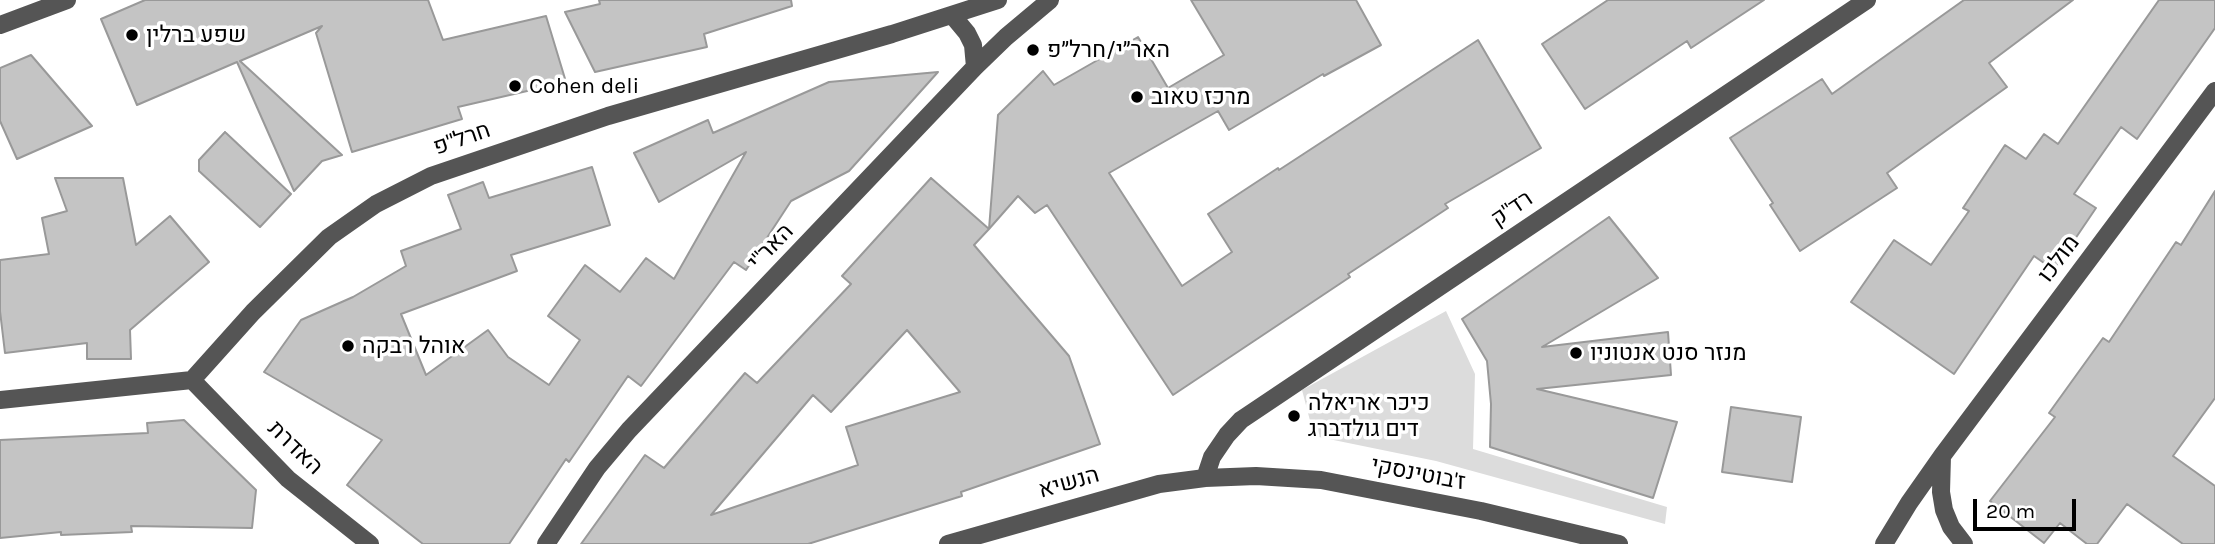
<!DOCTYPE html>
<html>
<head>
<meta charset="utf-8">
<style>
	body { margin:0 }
	#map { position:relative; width:2215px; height:544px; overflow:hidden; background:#fff; font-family:Karla,sans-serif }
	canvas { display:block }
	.scale { position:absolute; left:1973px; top:499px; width:103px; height:32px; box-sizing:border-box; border:4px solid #000; border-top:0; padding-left:9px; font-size:21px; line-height:24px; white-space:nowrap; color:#000; -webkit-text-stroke:5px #fff; paint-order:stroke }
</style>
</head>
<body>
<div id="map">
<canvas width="2215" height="544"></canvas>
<div class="scale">20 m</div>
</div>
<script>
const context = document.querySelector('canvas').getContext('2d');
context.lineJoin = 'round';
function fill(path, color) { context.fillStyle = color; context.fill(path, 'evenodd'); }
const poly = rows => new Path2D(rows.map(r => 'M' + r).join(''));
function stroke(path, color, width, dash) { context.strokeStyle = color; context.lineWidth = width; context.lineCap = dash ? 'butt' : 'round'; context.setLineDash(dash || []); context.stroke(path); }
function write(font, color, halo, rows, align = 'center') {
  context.font = font + ' Karla,Heebo,sans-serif'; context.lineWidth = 7; context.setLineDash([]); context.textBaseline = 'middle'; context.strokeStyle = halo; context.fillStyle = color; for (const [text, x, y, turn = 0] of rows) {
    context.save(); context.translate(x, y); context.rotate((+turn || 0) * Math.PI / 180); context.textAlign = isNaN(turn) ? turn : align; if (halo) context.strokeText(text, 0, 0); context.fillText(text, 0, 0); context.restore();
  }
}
fill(poly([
	[1446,311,1475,374,1473,449,1667,507,1665,524,1436,461,1314,436,1302,390]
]), '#dcdcdc');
const building = poly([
	[145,0,428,0,443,40,546,16,566,82,458,107,462,119,352,152,316,33,322,26,240,61,342,155,322,161,294,191,237,62,137,105,101,19,145,0],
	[599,0,791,0,792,6,704,34,707,47,595,72,565,12,600,4,599,0],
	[1191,0,1356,0,1381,45,1324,76,1323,74,1229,130,1218,111,1109,173,1182,286,1232,252,1208,214,1278,168,1279,170,1478,40,1541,148,1445,204,1448,208,1348,274,1350,277,1173,395,1047,205,1035,213,1018,196,989,229,998,115,1043,71,1054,85,1138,37,1168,88,1224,55,1191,0],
	[1608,0,1764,0,1691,48,1687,41,1585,109,1542,44,1608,0],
	[1964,0,2073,0,1989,63,2007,87,1887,173,1897,188,1800,251,1770,205,1773,203,1730,138,1822,79,1832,94,1964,0],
	[2159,0,2215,0,2215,28,2137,139,2121,127,2074,194,2096,208,2054,270,2034,256,1954,374,1851,302,1894,240,1931,265,1969,211,1963,208,2005,145,2026,159,2044,134,2058,144,2159,0],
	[31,55,92,126,17,159,0,121,0,68,31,55],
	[938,72,849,171,791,201,746,270,734,262,641,386,628,376,569,462,566,459,509,544,423,544,347,485,382,440,264,372,301,320,353,297,406,266,401,251,461,229,448,195,483,182,489,198,592,167,610,225,511,255,517,271,401,314,426,375,488,330,508,357,549,385,580,340,548,316,585,265,620,292,646,258,674,279,746,152,659,202,634,153,708,120,713,133,829,82,938,72],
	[225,132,291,194,260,227,199,171,199,160,225,132],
	[55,178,123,178,136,245,170,216,209,262,130,330,131,359,87,359,87,343,5,353,0,311,0,260,49,254,42,218,67,211,55,178],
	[931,178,989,229,974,245,1069,356,1100,444,961,492,962,496,808,544,581,544,645,455,664,468,745,373,757,383,851,284,842,276,931,178],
	[907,330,960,392,846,427,858,465,711,515,813,395,831,412,907,330],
	[2215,191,2215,398,2173,456,2215,486,2215,544,2183,544,2127,504,2097,544,2087,544,2060,523,2044,543,1990,501,2055,417,2049,413,2103,338,2109,342,2176,242,2181,245,2215,191],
	[1609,217,1658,278,1542,347,1668,332,1671,375,1537,389,1677,422,1653,498,1490,447,1491,404,1487,361,1462,319,1609,217],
	[1731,407,1801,417,1792,482,1722,472,1731,407],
	[184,420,256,490,252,528,131,526,132,532,61,535,61,532,0,538,0,440,148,433,147,423,184,420]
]);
fill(building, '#c4c4c4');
stroke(building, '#999', 2);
stroke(poly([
	[952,15,967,33,973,45,975,67],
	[0,25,67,0],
	[192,380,288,479,370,544],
	[0,400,192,380,253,312,329,237,376,204,431,176,608,116,892,34,998,0],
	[1942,456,1941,492,1944,510,1951,527,1964,544],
	[1205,478,1212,457,1227,435,1241,420,1867,0],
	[546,544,597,468,629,430,975,67,1006,37,1050,0],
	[948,544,1159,484,1205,478,1256,476,1321,480,1481,511,1619,544],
	[1884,544,1909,503,1942,456,2215,91]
]), '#555', 18);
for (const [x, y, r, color] of [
	[132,35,7,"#000"],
	[1033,50,7,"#000"],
	[515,86,7,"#000"],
	[1137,97,7,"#000"],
	[348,346,7,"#000"],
	[1576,353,7,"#000"],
	[1294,416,7,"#000"]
]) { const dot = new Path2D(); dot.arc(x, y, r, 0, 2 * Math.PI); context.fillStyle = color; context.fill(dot); stroke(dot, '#fff', 2.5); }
write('23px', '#000', '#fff', [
	["שפע ברלין",146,35],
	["האר״י/חרל״פ",1047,50],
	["Cohen deli",529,86],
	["מרכז טאוב",1151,97],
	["אוהל רבקה",362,346],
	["מנזר סנט אנטוניו",1590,353],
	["כיכר אריאלה",1308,403],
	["דים גולדברג",1308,429]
], 'left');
write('23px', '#000', '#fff', [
	["חרל\"פ",462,139,-19],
	["רד\"ק",1512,209,-34],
	["האר\"י",771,247,-46],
	["מולכו",2059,259,-53],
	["האדרת",295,448,44],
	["ז'בוטינסקי",1418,474,11],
	["הנשיא",1069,483,-16]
]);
</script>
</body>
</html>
